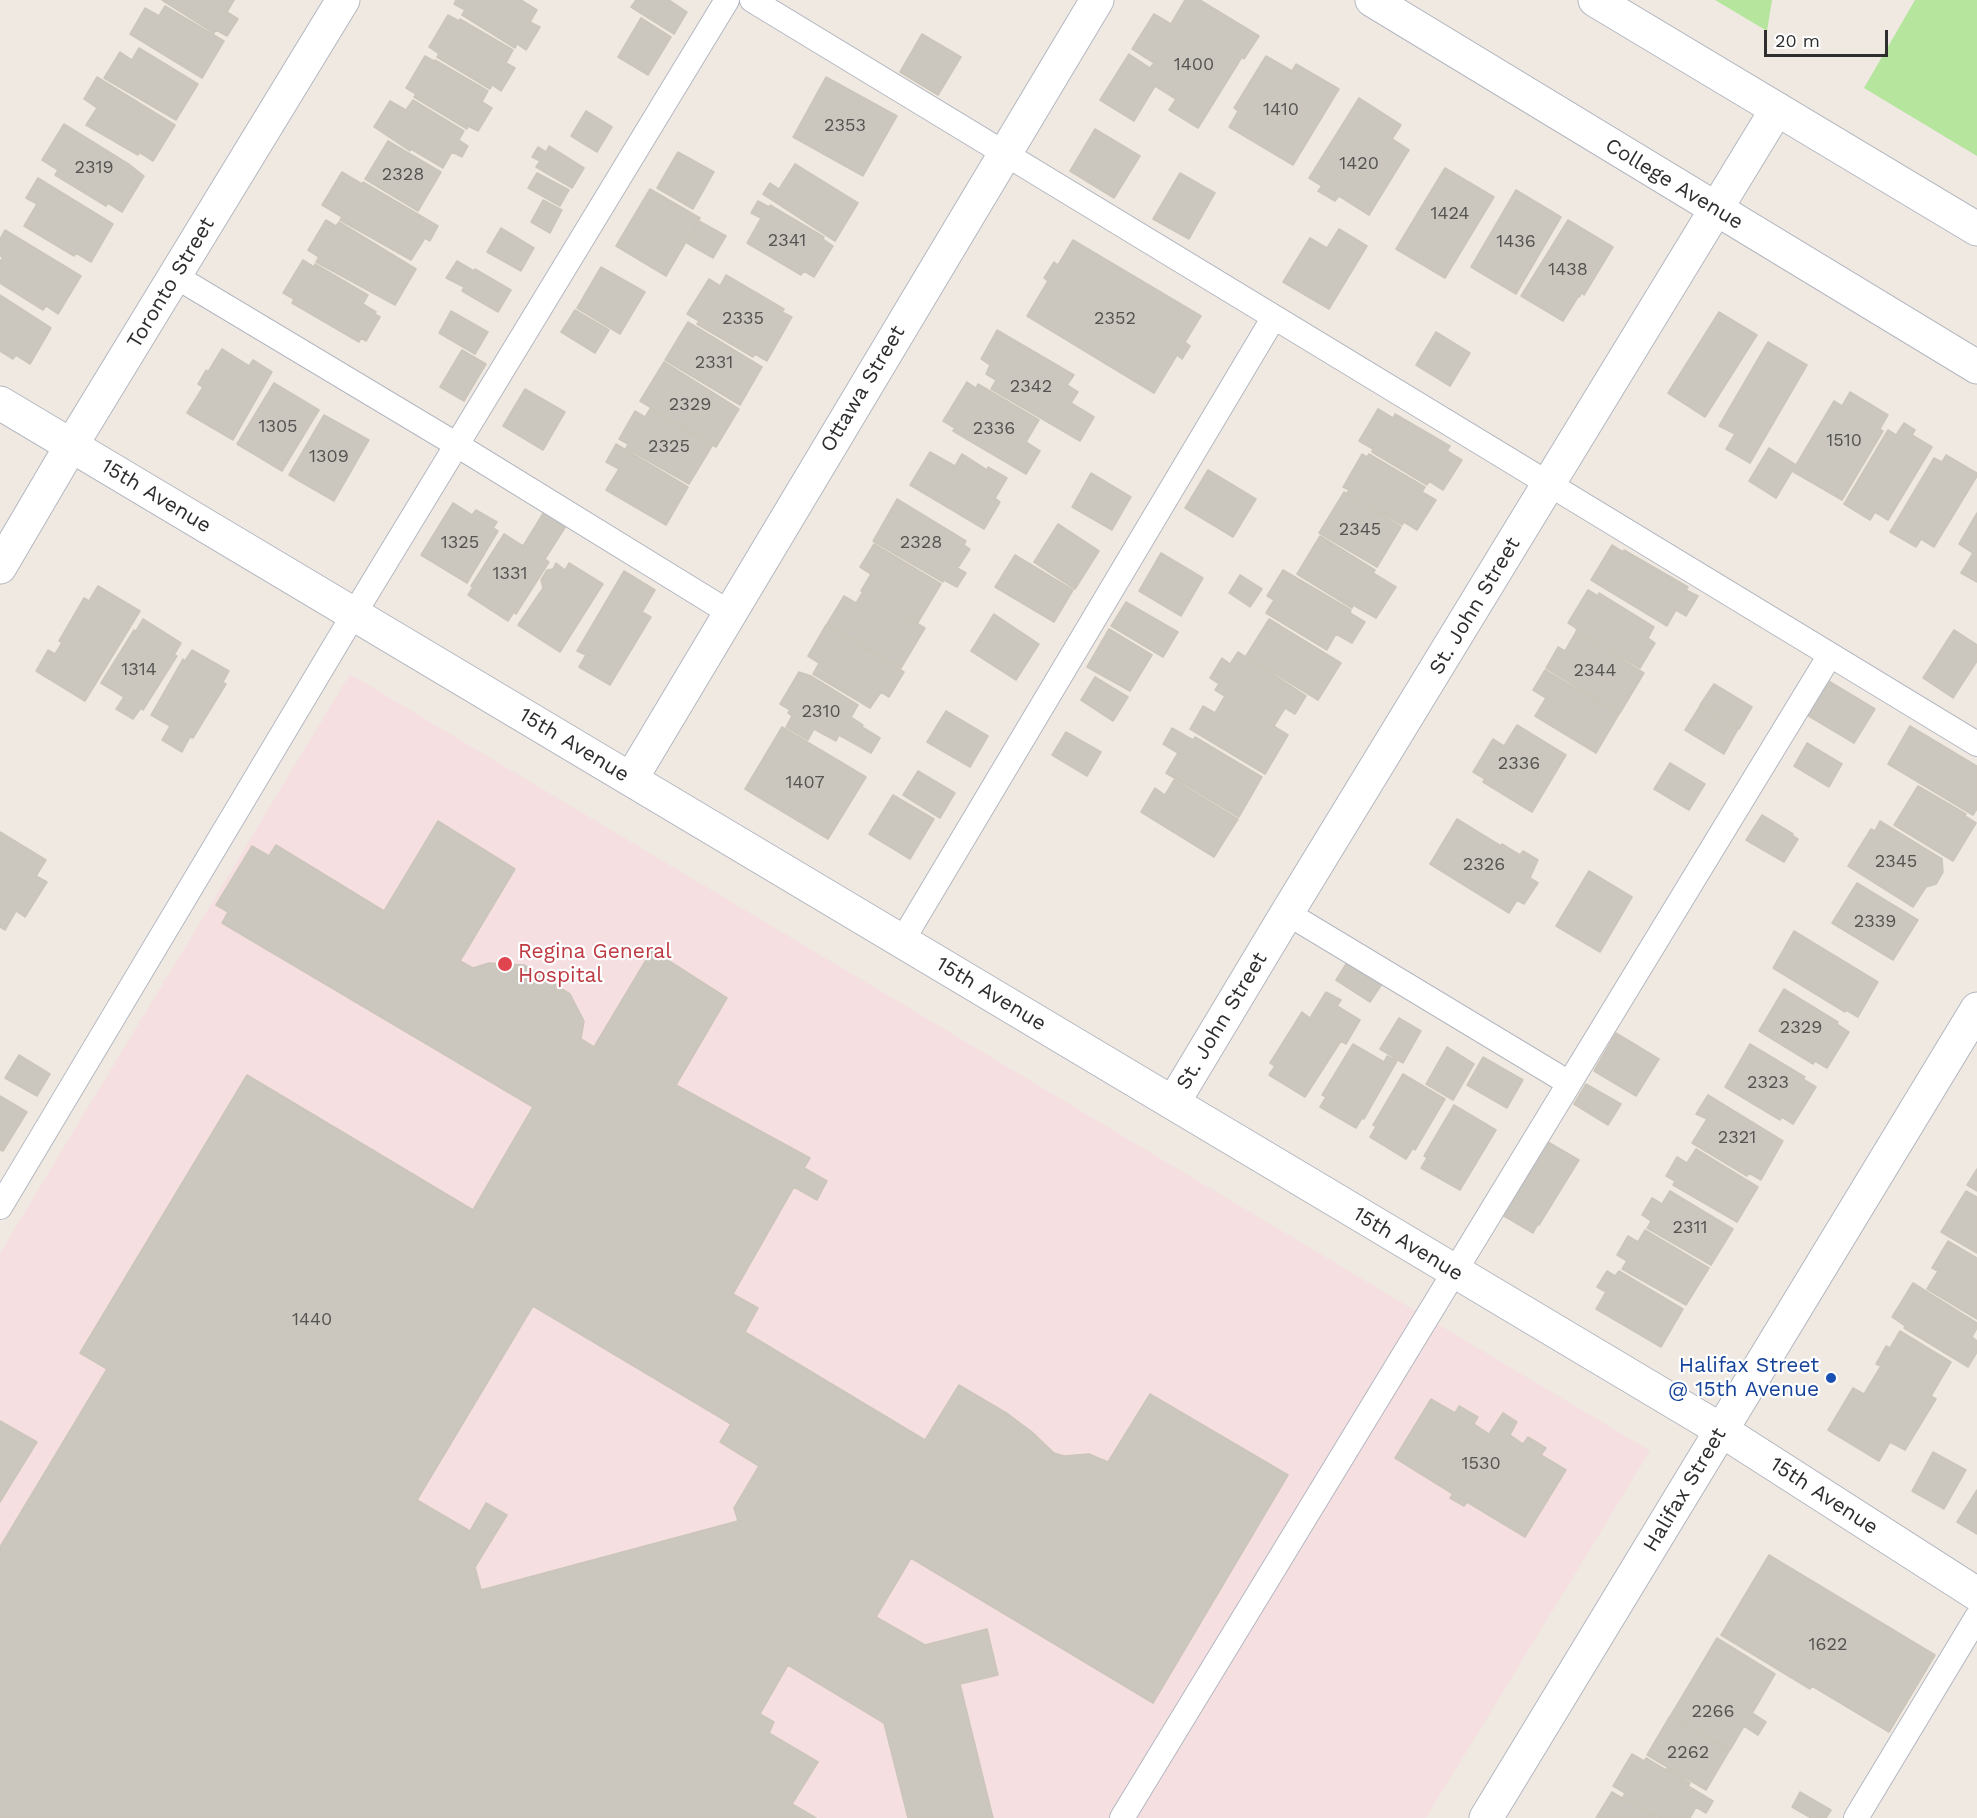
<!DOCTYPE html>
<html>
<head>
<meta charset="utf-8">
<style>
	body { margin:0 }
	#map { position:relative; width:1977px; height:1818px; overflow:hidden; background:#efe9e1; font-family:"Work Sans",sans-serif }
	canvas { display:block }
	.scale { position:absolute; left:1764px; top:30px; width:124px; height:27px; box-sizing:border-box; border:3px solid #2e2e2e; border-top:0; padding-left:8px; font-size:18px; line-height:21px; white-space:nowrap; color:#2e2e2e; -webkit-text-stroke:4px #fff; paint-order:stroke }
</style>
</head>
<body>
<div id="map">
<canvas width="1977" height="1818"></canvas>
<div class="scale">20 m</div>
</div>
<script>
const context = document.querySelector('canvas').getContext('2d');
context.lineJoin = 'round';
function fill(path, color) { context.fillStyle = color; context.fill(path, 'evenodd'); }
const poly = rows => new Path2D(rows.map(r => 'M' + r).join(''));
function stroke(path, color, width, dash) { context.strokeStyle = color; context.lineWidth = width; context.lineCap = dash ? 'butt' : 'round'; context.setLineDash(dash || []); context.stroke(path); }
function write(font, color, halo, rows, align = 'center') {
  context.font = font + ' "Work Sans",sans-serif'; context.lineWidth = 4.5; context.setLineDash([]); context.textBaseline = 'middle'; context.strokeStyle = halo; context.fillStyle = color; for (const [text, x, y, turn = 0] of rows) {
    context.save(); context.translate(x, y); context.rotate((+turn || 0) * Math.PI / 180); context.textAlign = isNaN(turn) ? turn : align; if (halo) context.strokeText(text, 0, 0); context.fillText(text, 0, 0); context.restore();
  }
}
fill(poly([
	[350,674,1650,1451,1426,1818,0,1818,0,1253]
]), '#f5dfe0');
fill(poly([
	[1715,0,1772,0,1767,31],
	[1915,0,1977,0,1977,156,1864,88]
]), '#b6e59e');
const building = poly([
	[162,0,234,0,227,12,238,19,227,36,216,30,214,33,162,0],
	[456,0,521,0,537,10,530,22,540,27,526,50,517,44,515,48,462,15,465,10,454,4,456,0],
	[636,0,669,0,687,12,674,34,631,7,636,0],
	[1185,0,1200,0,1259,36,1244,59,1242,57,1198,128,1169,110,1176,99,1155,86,1134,121,1100,100,1129,54,1150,68,1154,63,1132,49,1154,14,1171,24,1185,0],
	[165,6,224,41,202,78,130,34,145,8,159,16,165,6],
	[448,15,459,21,460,19,513,50,506,63,515,68,501,91,492,85,490,89,437,57,439,54,429,47,448,15],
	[641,18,671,37,648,75,618,57,641,18],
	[922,34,961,57,938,95,900,72,922,34],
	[139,48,198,84,176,120,104,78,120,52,132,60,139,48],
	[425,56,434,61,435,60,488,91,482,102,492,108,478,131,468,126,467,129,414,97,416,94,406,88,425,56],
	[1266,56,1292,71,1296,64,1339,89,1293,165,1229,127,1238,111,1234,108,1266,56],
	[97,77,175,125,153,161,139,152,138,155,86,125,97,108,84,99,97,77],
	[826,77,897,116,863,176,793,137,826,77],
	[1359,98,1401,125,1392,139,1409,150,1369,215,1339,196,1335,201,1318,191,1322,186,1309,178,1359,98],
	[413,100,464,131,459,140,468,146,462,157,452,152,443,168,411,149,410,151,374,127,390,101,406,110,413,100],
	[586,111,612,127,597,152,571,136,586,111],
	[64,124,130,165,144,176,122,212,108,203,106,206,55,175,58,170,42,160,64,124],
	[1095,129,1140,156,1114,198,1070,171,1095,129],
	[388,141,441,172,418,211,365,179,388,141],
	[549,146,584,168,572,188,536,167,540,161,532,157,538,147,546,152,549,146],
	[678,152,714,172,693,209,657,188,678,152],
	[795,164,858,203,835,241,763,194,770,183,779,189,795,164],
	[1445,168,1494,197,1445,278,1396,249,1445,168],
	[342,172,362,184,363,182,438,226,430,241,425,238,411,260,340,220,342,217,322,205,342,172],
	[537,173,569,190,560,206,528,188,537,173],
	[1180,173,1215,193,1189,239,1153,219,1180,173],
	[38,178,113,224,91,262,76,253,74,256,24,226,37,204,26,198,38,178],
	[650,189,700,218,666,276,616,246,650,189],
	[1516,190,1561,217,1516,294,1471,267,1516,190],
	[543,200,562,210,550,233,531,222,543,200],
	[758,201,769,207,770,205,824,237,823,239,833,246,814,277,804,271,801,275,747,243,761,218,751,213,758,201],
	[326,220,336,226,339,222,416,269,395,305,316,262,319,257,308,250,326,220],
	[1568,220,1613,247,1584,295,1582,293,1579,297,1578,297,1563,321,1521,296,1568,220],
	[699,221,726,236,713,258,687,243,699,221],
	[501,228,534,248,521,271,487,252,501,228],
	[1339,229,1367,246,1329,309,1283,282,1310,238,1327,248,1339,229],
	[5,230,81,276,58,314,46,306,43,310,0,283,0,262,3,257,0,256,0,239,5,230],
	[1073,240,1201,316,1185,342,1190,346,1182,359,1177,355,1154,393,1027,316,1048,281,1044,278,1054,262,1058,265,1073,240],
	[303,260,314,267,315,264,368,295,363,304,376,312,375,314,380,317,366,341,361,338,359,342,292,303,294,299,283,293,303,260],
	[457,261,474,271,475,269,511,290,498,312,462,291,464,287,446,278,457,261],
	[601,267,645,292,620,334,577,308,601,267],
	[726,275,784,309,782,312,792,317,767,361,755,354,753,357,697,324,699,321,687,314,709,279,720,286,726,275],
	[0,295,51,328,30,364,16,355,13,359,0,351,0,295],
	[575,310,609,330,595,353,561,332,575,310],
	[451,311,488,332,475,354,439,333,451,311],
	[1719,312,1757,335,1705,417,1668,393,1719,312],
	[688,322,762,367,740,405,665,360,688,322],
	[997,330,1074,375,1067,385,1078,392,1071,403,1094,417,1080,441,991,389,996,380,986,374,990,365,981,359,997,330],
	[1436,332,1470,353,1450,386,1416,365,1436,332],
	[1768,342,1807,365,1750,463,1726,449,1735,434,1719,426,1768,342],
	[222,349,249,366,253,360,272,372,233,440,187,413,203,387,198,384,206,370,208,372,222,349],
	[462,350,486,364,464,401,440,387,462,350],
	[664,362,739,409,716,447,640,401,664,362],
	[967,382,976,388,978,384,1039,420,1026,442,1040,451,1026,474,953,431,955,428,943,421,967,382],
	[274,383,319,410,282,471,237,444,274,383],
	[525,389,565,412,543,450,503,426,525,389],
	[1850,392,1888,415,1880,429,1883,431,1842,500,1792,471,1776,498,1749,481,1769,448,1796,465,1834,401,1842,406,1850,392],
	[650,409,712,446,689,484,626,448,628,444,619,439,635,411,645,417,650,409],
	[1378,409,1393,418,1395,414,1450,446,1447,451,1462,460,1443,490,1429,481,1427,485,1372,452,1373,449,1359,441,1378,409],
	[324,415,369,440,334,501,289,475,324,415],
	[1904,423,1915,430,1912,435,1932,447,1888,520,1875,512,1870,520,1844,504,1888,430,1896,435,1904,423],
	[616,444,688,487,666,525,606,490,619,469,606,462,616,444],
	[930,452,955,466,962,454,987,470,988,467,1007,478,995,498,1000,502,984,529,910,485,930,452],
	[1362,454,1367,457,1369,454,1425,487,1422,492,1436,500,1417,530,1404,522,1402,525,1347,493,1349,490,1343,487,1362,454],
	[1946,455,1977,473,1977,476,1934,547,1921,539,1916,547,1890,532,1934,458,1942,462,1946,455],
	[1208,470,1256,499,1233,537,1185,508,1208,470],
	[1091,473,1131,497,1112,530,1072,507,1091,473],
	[1344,492,1401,527,1377,567,1319,533,1344,492],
	[897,499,966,541,964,545,970,549,959,566,956,567,966,573,957,587,944,580,943,582,873,541,897,499],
	[453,503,472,515,476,510,497,522,493,528,498,531,467,583,421,555,453,503],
	[544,512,566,526,545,559,549,562,516,614,514,612,508,621,468,595,473,587,471,586,504,534,523,546,544,512],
	[1977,513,1977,582,1961,573,1973,553,1959,544,1977,513],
	[1058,524,1099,551,1075,589,1034,562,1058,524],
	[1320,536,1375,570,1373,573,1396,587,1376,618,1353,605,1352,608,1297,574,1320,536],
	[874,544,941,584,917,624,861,591,871,574,860,567,874,544],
	[1612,545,1623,552,1624,550,1688,587,1686,590,1698,596,1686,616,1676,610,1667,626,1591,580,1612,545],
	[1161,553,1203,578,1181,616,1139,591,1161,553],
	[1015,555,1073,590,1054,622,995,587,1015,555],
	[556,563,565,570,569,563,603,584,560,652,518,625,543,588,541,580,547,570,553,569,556,563],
	[1283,570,1351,610,1350,613,1365,622,1352,643,1336,634,1327,650,1266,613,1274,600,1267,596,1283,570],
	[624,571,655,590,642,612,651,617,610,685,579,667,586,655,577,651,624,571],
	[1240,575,1262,589,1250,607,1229,593,1240,575],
	[98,586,140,611,85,701,36,671,48,650,55,654,62,643,59,641,84,598,89,601,98,586],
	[1588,590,1598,596,1599,593,1654,627,1648,638,1655,643,1640,668,1576,631,1577,629,1568,623,1588,590],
	[863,592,925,628,901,668,827,624,844,596,856,603,863,592],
	[1126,602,1178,632,1163,657,1111,626,1126,602],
	[994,614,1039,644,1016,680,971,651,994,614],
	[143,619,181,643,174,655,177,656,143,710,141,708,133,719,116,709,124,697,101,683,134,630,136,631,143,619],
	[1269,619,1341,663,1318,700,1246,656,1269,619],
	[826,625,904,672,889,697,881,692,870,708,813,674,819,663,808,656,826,625],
	[1109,629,1152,655,1130,691,1087,667,1109,629],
	[1954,630,1977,645,1977,661,1953,698,1923,678,1954,630],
	[1576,632,1644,673,1620,713,1546,668,1558,647,1565,651,1576,632],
	[192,650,229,671,223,682,226,684,193,738,190,737,182,752,162,740,170,726,151,715,183,659,185,661,192,650],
	[1238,652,1306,696,1295,714,1285,708,1274,726,1215,690,1219,684,1210,678,1222,658,1230,664,1238,652],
	[1545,670,1619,714,1596,753,1535,716,1546,698,1533,690,1545,670],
	[799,672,811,676,858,705,851,717,863,725,862,727,880,738,871,753,839,735,836,741,814,729,808,740,786,727,792,716,788,713,790,710,780,704,799,672],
	[1095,677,1128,697,1113,721,1081,700,1095,677],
	[1822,677,1875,709,1854,743,1802,712,1822,677],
	[1714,684,1752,707,1739,729,1700,705,1714,684],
	[1225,696,1288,735,1265,774,1190,729,1203,706,1215,713,1225,696],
	[1700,706,1738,729,1724,754,1685,730,1700,706],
	[946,711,988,736,970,767,927,742,946,711],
	[1517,725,1566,755,1532,812,1483,782,1485,779,1473,772,1493,739,1504,746,1517,725],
	[1910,726,1977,766,1977,809,1973,815,1888,764,1910,726],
	[782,727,866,777,828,839,745,789,782,727],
	[1172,728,1193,740,1195,737,1262,777,1239,817,1166,773,1178,753,1163,744,1172,728],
	[1066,732,1101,752,1087,776,1052,755,1066,732],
	[1807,743,1842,764,1829,787,1794,766,1807,743],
	[1670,763,1705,784,1689,810,1654,789,1670,763],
	[918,771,955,793,940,818,903,795,918,771],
	[1174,780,1238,819,1214,857,1141,812,1155,788,1165,795,1174,780],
	[1918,786,1966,814,1965,816,1976,823,1953,861,1894,825,1918,786],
	[893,795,934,819,910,859,869,834,893,795],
	[1762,815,1793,834,1792,835,1798,839,1784,862,1746,840,1762,815],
	[1457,819,1501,846,1502,844,1520,855,1523,851,1538,860,1530,878,1538,883,1524,904,1517,900,1509,913,1430,864,1457,819],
	[438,821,515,869,460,961,473,968,489,963,524,965,570,994,584,1021,581,1039,594,1047,652,950,727,998,676,1085,810,1158,804,1168,827,1181,817,1200,794,1187,733,1294,758,1308,745,1332,925,1440,959,1385,1008,1414,1032,1432,1054,1453,1064,1456,1089,1454,1108,1462,1150,1394,1288,1475,1153,1703,911,1558,876,1617,925,1645,987,1629,998,1675,960,1684,993,1818,908,1818,884,1723,788,1665,760,1714,774,1722,769,1733,818,1762,792,1804,816,1818,0,1818,0,1547,107,1369,80,1353,247,1075,473,1210,533,1107,222,923,228,912,216,905,252,846,269,856,276,845,384,911,438,821],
	[533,1306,731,1424,720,1442,759,1466,734,1508,738,1521,481,1590,475,1567,507,1515,486,1503,470,1531,417,1500,533,1306],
	[1880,821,1942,859,1943,872,1936,884,1926,887,1913,907,1848,866,1871,829,1875,831,1880,821],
	[0,832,46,860,36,876,47,882,25,917,16,911,5,930,0,927,0,832],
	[1589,871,1632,897,1600,952,1556,926,1589,871],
	[1857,883,1918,920,1893,960,1832,923,1857,883],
	[1794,931,1878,982,1858,1017,1846,1010,1845,1012,1773,968,1794,931],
	[1348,961,1382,984,1370,1002,1336,980,1348,961],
	[1784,989,1838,1022,1837,1024,1849,1032,1827,1068,1815,1061,1813,1064,1759,1031,1784,989],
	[1326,992,1341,1000,1337,1006,1360,1020,1346,1044,1341,1041,1305,1097,1269,1075,1275,1066,1270,1063,1302,1012,1310,1018,1326,992],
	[1399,1018,1421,1031,1403,1063,1380,1049,1399,1018],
	[1616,1033,1659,1059,1636,1096,1594,1071,1616,1033],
	[1353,1044,1384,1062,1387,1056,1397,1061,1364,1119,1362,1118,1356,1128,1320,1107,1326,1097,1322,1095,1353,1044],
	[1750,1044,1805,1077,1803,1079,1816,1087,1793,1124,1782,1117,1780,1120,1725,1087,1750,1044],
	[1447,1047,1474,1064,1453,1100,1426,1084,1447,1047],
	[19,1055,50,1074,37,1096,5,1078,19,1055],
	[1483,1057,1523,1080,1507,1108,1467,1085,1483,1057],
	[1403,1074,1445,1099,1415,1150,1413,1148,1406,1159,1370,1137,1376,1127,1373,1125,1403,1074],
	[1586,1084,1621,1104,1608,1125,1574,1104,1586,1084],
	[1708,1095,1783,1141,1761,1180,1749,1173,1747,1176,1692,1143,1707,1119,1696,1114,1708,1095],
	[0,1096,27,1112,3,1151,0,1150,0,1096],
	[1454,1105,1496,1130,1460,1190,1421,1168,1427,1158,1424,1156,1454,1105],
	[1541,1138,1579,1160,1539,1225,1538,1224,1533,1233,1499,1213,1541,1138],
	[1696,1149,1758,1187,1737,1222,1673,1185,1675,1181,1666,1176,1677,1157,1687,1163,1696,1149],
	[1977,1169,1977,1191,1967,1185,1977,1169],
	[1670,1191,1733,1229,1711,1265,1647,1228,1651,1221,1642,1215,1652,1198,1662,1204,1670,1191],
	[1966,1191,1977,1197,1977,1253,1941,1232,1966,1191],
	[1645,1230,1709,1268,1686,1305,1622,1269,1627,1261,1617,1255,1628,1236,1638,1242,1645,1230],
	[1948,1241,1977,1258,1977,1319,1927,1289,1938,1271,1932,1268,1948,1241],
	[1607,1271,1615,1276,1619,1271,1683,1309,1661,1347,1596,1309,1606,1292,1597,1287,1607,1271],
	[1913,1283,1977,1323,1977,1328,1972,1337,1977,1341,1977,1352,1968,1367,1904,1328,1905,1326,1892,1317,1913,1283],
	[1900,1331,1951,1362,1931,1396,1936,1399,1905,1450,1890,1442,1879,1461,1828,1430,1853,1388,1864,1394,1881,1366,1876,1364,1886,1346,1890,1348,1900,1331],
	[1431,1399,1455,1413,1459,1406,1478,1417,1474,1424,1489,1434,1503,1413,1517,1422,1510,1435,1523,1444,1528,1437,1546,1448,1541,1455,1566,1470,1525,1537,1467,1502,1464,1506,1450,1498,1453,1494,1395,1458,1431,1399],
	[0,1421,37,1442,0,1502,0,1421],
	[1933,1452,1966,1470,1944,1509,1912,1491,1933,1452],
	[1977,1490,1977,1534,1957,1522,1977,1490],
	[1769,1555,1935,1655,1889,1732,1812,1686,1810,1689,1721,1635,1769,1555],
	[1717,1638,1775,1674,1754,1710,1695,1675,1717,1638],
	[1695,1675,1754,1710,1752,1713,1766,1722,1758,1735,1744,1726,1730,1750,1671,1715,1695,1675],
	[1670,1716,1729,1751,1706,1790,1647,1755,1670,1716],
	[1632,1754,1644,1761,1646,1758,1666,1770,1667,1768,1690,1783,1688,1786,1713,1801,1706,1813,1696,1807,1690,1818,1659,1818,1623,1797,1625,1793,1613,1786,1632,1754],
	[1612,1792,1656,1818,1596,1818,1612,1792],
	[1800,1792,1831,1810,1826,1818,1811,1818,1792,1807,1800,1792]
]);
fill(building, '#cbc7bf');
stroke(building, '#cbc5ba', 1.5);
const service = poly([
	[752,0,1977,744],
	[175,276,457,445,730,613],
	[1287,913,1569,1083],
	[902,941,1274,317],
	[0,1207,354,614,727,0],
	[1122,1818,1830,655],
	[1856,1818,1977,1617]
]);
const minor = poly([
	[0,403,1721,1430,1977,1594],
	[0,567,71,446,343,0],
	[631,779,1097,0],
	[1173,1103,1287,913,1777,109],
	[1486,1818,1977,1009]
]);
const tertiary = poly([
	[1372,0,1977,367],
	[1595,0,1977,229]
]);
stroke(service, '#b4b7c1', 26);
stroke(minor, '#b4b7c1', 35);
stroke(tertiary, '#b4b7c1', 35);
stroke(service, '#fff', 24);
stroke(minor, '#fff', 33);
stroke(tertiary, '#fff', 33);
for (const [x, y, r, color] of [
	[505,964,8,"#e0444e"],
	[1831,1378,6,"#1a4fb4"]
]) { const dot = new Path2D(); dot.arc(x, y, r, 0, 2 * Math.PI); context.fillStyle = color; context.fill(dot); stroke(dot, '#fff', 2); }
write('18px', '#555452', null, [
	["1400",1194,65],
	["1410",1281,110],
	["2353",845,126],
	["1420",1359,164],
	["2319",94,168],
	["2328",403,175],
	["1424",1450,214],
	["2341",787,241],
	["1436",1516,242],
	["1438",1568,270],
	["2335",743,319],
	["2352",1115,319],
	["2331",714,363],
	["2342",1031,387],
	["2329",690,405],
	["1305",278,427],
	["2336",994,429],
	["1510",1844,441],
	["2325",669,447],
	["1309",329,457],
	["2345",1360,530],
	["1325",460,543],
	["2328",921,543],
	["1331",510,574],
	["1314",139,670],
	["2344",1595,671],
	["2310",821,712],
	["2336",1519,764],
	["1407",805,783],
	["2345",1896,862],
	["2326",1484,865],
	["2339",1875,922],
	["2329",1801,1028],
	["2323",1768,1083],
	["2321",1737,1138],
	["2311",1690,1228],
	["1440",312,1320],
	["1530",1481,1464],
	["1622",1828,1645],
	["2266",1713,1712],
	["2262",1688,1753]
]);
write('21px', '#2e2e2e', '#fff', [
	["College Avenue",1674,184,31],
	["Toronto Street",171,283,-59],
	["Ottawa Street",863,389,-59],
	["15th Avenue",156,496,31],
	["St. John Street",1475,606,-59],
	["15th Avenue",574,745,31],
	["15th Avenue",991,994,31],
	["St. John Street",1222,1021,-59],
	["15th Avenue",1408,1244,31],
	["Halifax Street",1685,1490,-59],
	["15th Avenue",1824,1496,33]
]);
write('21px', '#be3a42', '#fff', [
	["Regina General",518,952],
	["Hospital",518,976]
], 'left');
write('21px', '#164399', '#fff', [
	["Halifax Street",1819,1366],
	["@ 15th Avenue",1819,1390]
], 'right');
</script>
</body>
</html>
